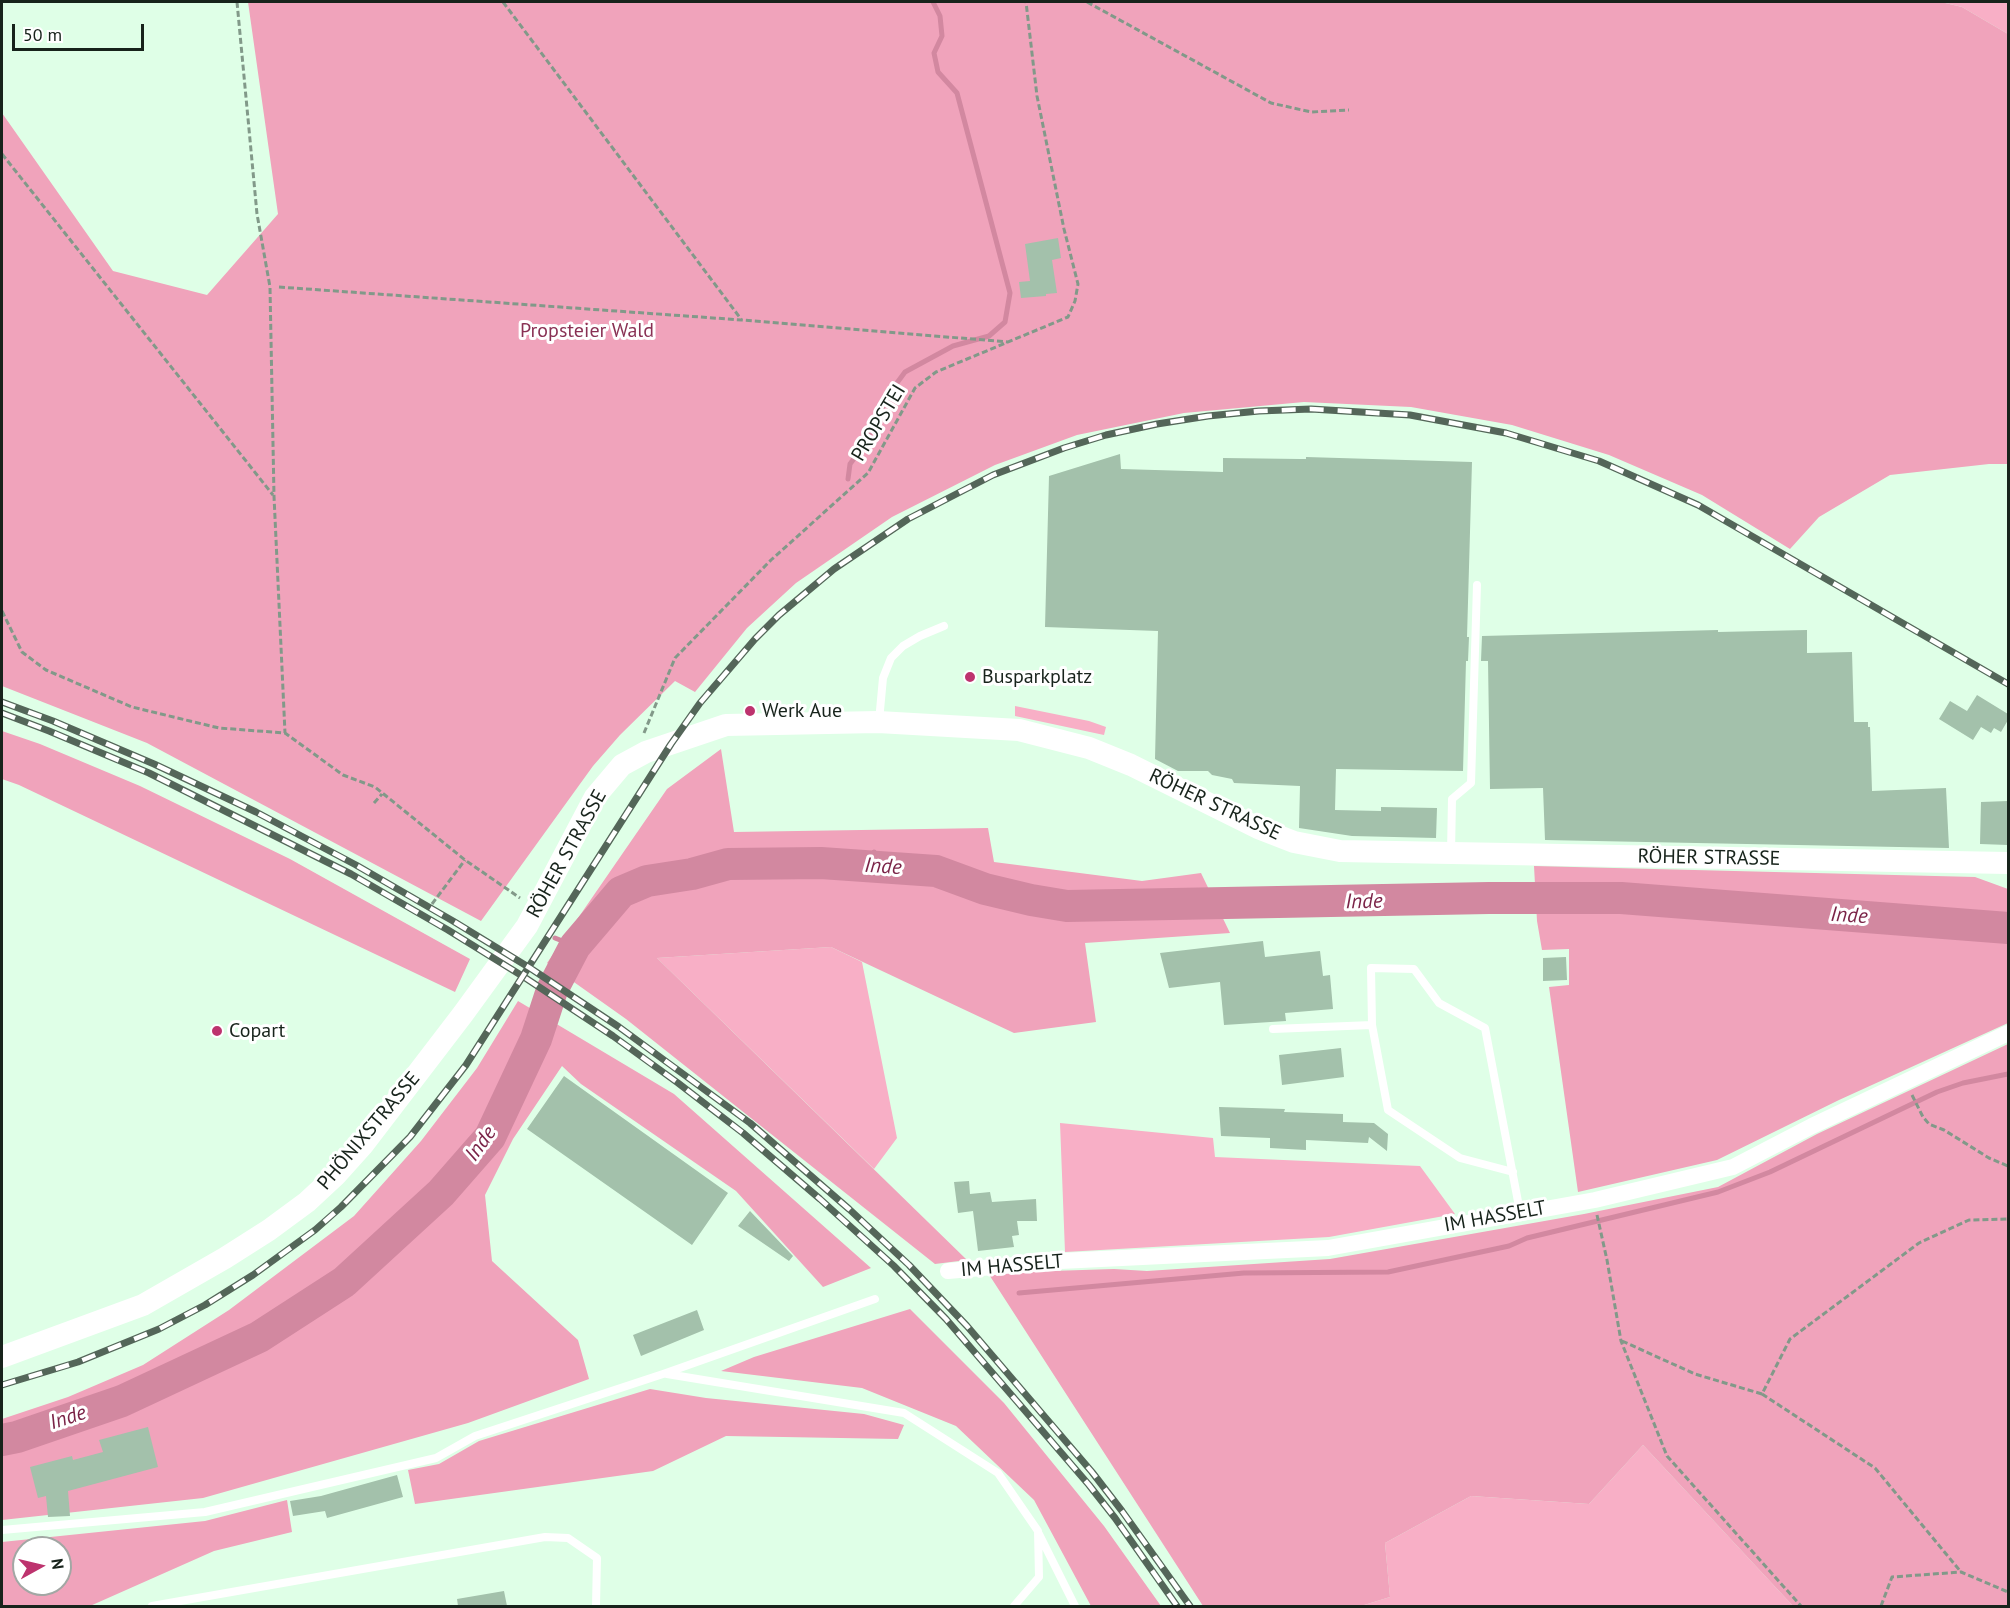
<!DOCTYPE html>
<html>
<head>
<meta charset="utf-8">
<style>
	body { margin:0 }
	#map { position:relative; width:2010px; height:1608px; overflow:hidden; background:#dfffe7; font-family:"PT Sans",sans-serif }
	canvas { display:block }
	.frame { position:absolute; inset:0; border:3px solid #17231b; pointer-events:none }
	.north { position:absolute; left:12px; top:1536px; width:60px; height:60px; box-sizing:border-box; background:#fff; border:2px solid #a2a7a4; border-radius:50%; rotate:82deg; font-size:16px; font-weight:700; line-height:24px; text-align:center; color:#17231b }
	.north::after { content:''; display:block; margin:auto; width:21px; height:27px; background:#bd336e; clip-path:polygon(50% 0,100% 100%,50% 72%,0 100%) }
	.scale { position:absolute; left:12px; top:24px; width:132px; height:27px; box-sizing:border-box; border:3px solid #17231b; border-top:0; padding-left:8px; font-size:18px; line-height:21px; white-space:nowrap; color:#17231b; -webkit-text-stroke:4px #fff; paint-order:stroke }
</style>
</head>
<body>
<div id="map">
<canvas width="2010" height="1608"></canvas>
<div class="frame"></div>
<div class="north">N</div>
<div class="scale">50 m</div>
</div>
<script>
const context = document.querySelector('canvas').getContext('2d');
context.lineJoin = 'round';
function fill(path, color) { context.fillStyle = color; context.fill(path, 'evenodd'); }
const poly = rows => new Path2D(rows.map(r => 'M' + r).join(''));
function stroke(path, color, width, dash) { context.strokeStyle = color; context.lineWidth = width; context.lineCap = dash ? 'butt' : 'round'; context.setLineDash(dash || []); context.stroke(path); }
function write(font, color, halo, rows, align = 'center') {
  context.font = font + ' "PT Sans",sans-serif'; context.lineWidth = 6; context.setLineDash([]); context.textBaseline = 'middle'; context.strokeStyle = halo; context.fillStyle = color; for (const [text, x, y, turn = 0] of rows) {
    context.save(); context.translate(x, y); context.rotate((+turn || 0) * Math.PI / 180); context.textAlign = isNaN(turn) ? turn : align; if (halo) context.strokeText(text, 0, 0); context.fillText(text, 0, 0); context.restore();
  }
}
fill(poly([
	[1941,2,2008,2,2008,34,1962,7],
	[1015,706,1089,721,1106,727,1104,735,1015,716],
	[831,947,862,962,897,1138,874,1169,657,958],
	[1060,1123,1213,1138,1215,1157,1420,1166,1455,1214,1329,1237,1065,1252],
	[1643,1445,1793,1606,1361,1606,1390,1597,1385,1543,1471,1496,1589,1504]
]), '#f8afc6');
fill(poly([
	[248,2,1941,2,1962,7,2008,34,2008,464,1989,464,1890,475,1819,517,1790,549,1702,495,1609,455,1512,425,1411,407,1304,402,1184,413,1077,435,995,465,892,517,796,583,747,628,695,692,675,681,620,735,593,766,481,921,147,743,2,686,2,113,113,271,207,295,278,214],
	[2,731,40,744,140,786,290,859,470,959,455,992,19,785,2,779],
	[721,749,734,832,988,828,994,862,1142,881,1201,873,1230,933,1085,943,1096,1022,1014,1033,831,947,657,958,967,1260,935,1264,626,1019,547,963,667,789],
	[1534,866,1975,877,2008,889,2008,1023,1839,1100,1717,1160,1578,1192,1549,987,1569,985,1569,949,1542,950,1537,921],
	[518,1001,674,1094,871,1268,823,1287,736,1191,581,1084,562,1066,513,1139,485,1195,492,1261,578,1340,589,1379,468,1423,203,1498,2,1520,2,1419,68,1397,143,1365,229,1310,354,1216,421,1141,477,1068],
	[2008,1044,2008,1606,1793,1606,1643,1445,1589,1504,1471,1496,1385,1543,1390,1597,1361,1606,1203,1606,988,1273,1114,1269,1147,1271,1330,1259,1584,1214,1718,1187,1817,1134],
	[910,1309,1004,1403,1104,1526,1161,1606,1091,1606,1034,1500,956,1426,862,1388,721,1371,754,1357],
	[650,1389,706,1398,864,1414,904,1425,898,1439,726,1436,653,1471,415,1504,408,1470,439,1464,479,1441],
	[287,1500,292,1532,214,1551,90,1606,2,1606,2,1542,205,1521],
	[24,1548,60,1548,60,1584,24,1584]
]), '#f0a3bb');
stroke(poly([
	[848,479,850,464,864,445,891,391,905,372,953,346,989,336,1005,322,1010,293,957,93,938,72,934,53,942,36,940,16,933,2],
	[874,852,875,867],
	[555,938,575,946],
	[1019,1293,1244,1273,1388,1272,1509,1246,1527,1238,1718,1192,1770,1172,1937,1092,1963,1083,2008,1074]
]), '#d288a0', 5);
stroke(poly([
	[2,1440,17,1437,122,1401,259,1337,344,1282,441,1193,490,1137,536,1039,552,990,575,946,621,892,647,881,692,874,728,864,821,863,936,871,985,889,1031,900,1067,906,1489,898,1621,898,2008,928]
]), '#d288a0', 32);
fill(poly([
	[1058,238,1061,258,1052,260,1057,293,1046,294,1046,296,1021,298,1019,282,1030,281,1025,244],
	[1120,454,1121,469,1223,472,1223,458,1300,459,1306,459,1306,457,1472,462,1467,637,1469,637,1468,661,1466,661,1463,771,1336,769,1335,810,1381,811,1381,807,1437,808,1436,838,1352,836,1299,828,1300,786,1234,783,1232,779,1212,775,1208,771,1178,771,1155,759,1158,631,1045,627,1049,476],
	[1718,630,1718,632,1807,630,1807,653,1852,652,1854,722,1868,722,1868,727,1870,727,1872,791,1946,788,1949,848,1545,840,1543,788,1490,789,1488,661,1481,661,1482,636],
	[1977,695,2008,714,2008,720,2001,732,1994,728,1991,733,1981,727,1973,740,1939,719,1950,701,1967,711],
	[2008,801,2008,845,1980,844,1981,802],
	[1263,941,1265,957,1320,951,1323,976,1330,975,1333,1009,1285,1013,1286,1021,1224,1025,1220,982,1169,988,1160,953],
	[1566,957,1567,980,1543,981,1543,958],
	[1341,1048,1344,1077,1282,1085,1279,1055],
	[564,1076,728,1193,692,1245,527,1129],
	[1219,1107,1285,1109,1284,1112,1343,1114,1343,1122,1374,1123,1388,1134,1387,1151,1369,1137,1368,1143,1306,1140,1306,1150,1270,1148,1270,1138,1221,1136],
	[969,1181,970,1194,990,1192,992,1202,1036,1199,1037,1221,1017,1221,1019,1235,1012,1236,1014,1247,978,1251,973,1211,958,1213,954,1182],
	[750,1211,793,1256,789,1261,738,1226],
	[697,1310,704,1330,641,1356,633,1335],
	[148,1427,158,1467,68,1491,70,1516,48,1517,46,1496,38,1498,30,1467,72,1456,73,1460,103,1452,99,1440],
	[397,1475,403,1497,327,1518,325,1511,293,1516,290,1501,321,1496],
	[504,1591,507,1606,458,1606,457,1599]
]), '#a3c1ab');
stroke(poly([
	[237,2,257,214,270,287,274,496,285,733],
	[503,2,741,319],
	[1087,2,1271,103,1311,112,1349,110],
	[2,154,273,495],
	[279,287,742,320,1008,342],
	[2,611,22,652,46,670,132,707,219,728,285,733,343,775,375,787,465,860,520,898],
	[644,733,675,658,771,560,868,473,915,388,936,372,1068,317,1075,301,1078,284,1064,229,1037,96,1026,2],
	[374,803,382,794],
	[432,904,465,860],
	[1912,1095,1923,1117,1929,1124,1944,1130,1989,1158,2008,1166],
	[1597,1215,1607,1260,1621,1341,1667,1456,1801,1606],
	[1622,1341,1695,1374,1762,1394,1790,1339,1919,1243,1969,1220,2008,1219],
	[1762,1394,1875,1468,1961,1572],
	[1881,1606,1892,1577,1961,1572,2008,1592]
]), '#829989', 3, [6, 3]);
stroke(poly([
	[879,721,883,678,891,658,903,646,920,636,944,626],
	[1451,853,1452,799,1471,783,1477,585],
	[1372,1025,1388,1110,1460,1158,1513,1172],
	[1273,1029,1372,1025,1371,968,1414,969,1439,1003,1485,1028,1520,1212],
	[667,1374,904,1413,998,1473,1038,1531,1039,1577,1014,1606],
	[2,1530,205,1512,436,1458,475,1436,663,1374,875,1299],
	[1039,1534,1075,1606],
	[152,1606,545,1537,568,1538,597,1558,596,1606]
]), '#fff', 8);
stroke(poly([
	[948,1271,1060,1261,1328,1248,1595,1200,1733,1167,1812,1126,2008,1033]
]), '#fff', 16);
stroke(poly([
	[2,1357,143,1305,225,1258,269,1230,307,1202,336,1175,362,1146,463,1014,527,926,595,797,622,765,646,752,726,725,878,722,1019,730,1089,748,1131,765,1258,828,1294,842,1340,851,2008,863]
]), '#fff', 22);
const rail = poly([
	[2,702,53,721,154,764,256,812,356,865,453,921,530,968,619,1027,750,1123,849,1209,909,1265,967,1326,1092,1472,1122,1511,1190,1606],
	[2,713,49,731,149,773,351,874,448,930,524,977,613,1036,678,1083,743,1133,820,1199,894,1266,946,1319,1089,1485,1115,1518,1177,1606],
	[2,1385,78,1362,159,1329,205,1305,253,1275,315,1230,341,1207,410,1137,466,1065,671,744,700,703,755,639,779,615,834,569,908,519,993,475,1064,448,1106,435,1157,424,1208,416,1259,411,1311,409,1410,415,1506,433,1599,461,1698,505,2008,684]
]);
stroke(rail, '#546659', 7);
stroke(rail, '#fff', 4.5, [14]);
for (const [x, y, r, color] of [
	[970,677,6,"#bd336e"],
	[750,711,6,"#bd336e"],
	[217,1031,6,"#bd336e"]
]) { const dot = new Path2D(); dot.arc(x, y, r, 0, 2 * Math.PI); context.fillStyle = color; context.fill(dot); stroke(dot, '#fff', 2); }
write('20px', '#893154', '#fff', [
	["Propsteier Wald",587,331]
]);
write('20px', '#17231b', '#fff', [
	["PROPSTEI",879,423,-59],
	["RÖHER STRASSE",1215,805,25],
	["RÖHER STRASSE",567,854,-61],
	["RÖHER STRASSE",1709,858,1],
	["PHÖNIXSTRASSE",369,1131,-50],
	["IM HASSELT",1495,1217,-10],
	["IM HASSELT",1012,1266,-5]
]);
write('20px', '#17231b', '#fff', [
	["Busparkplatz",982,677],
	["Werk Aue",762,711],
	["Copart",229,1031]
], 'left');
write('italic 21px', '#7a2347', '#fff', [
	["Inde",883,867,4],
	["Inde",1364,902,-1],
	["Inde",1849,916,4],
	["Inde",481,1144,-54],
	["Inde",68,1418,-18]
]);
</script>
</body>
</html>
